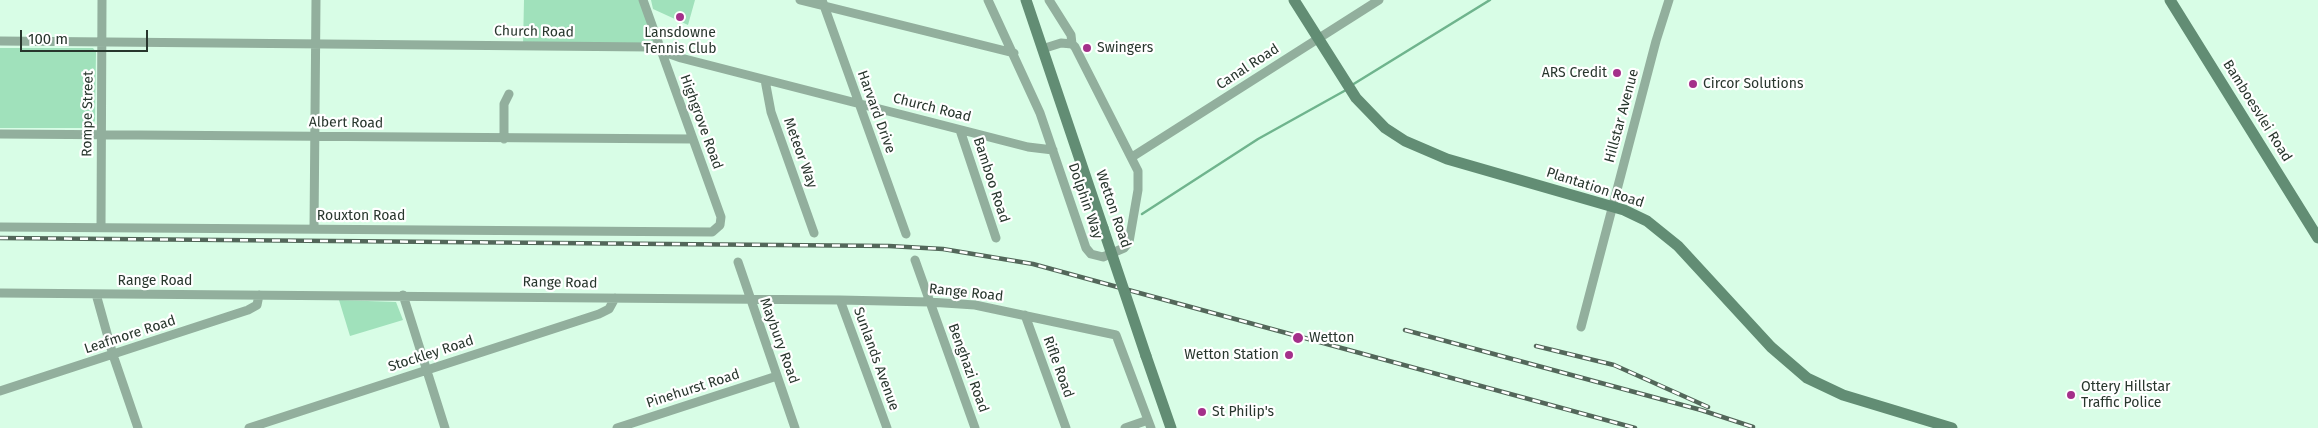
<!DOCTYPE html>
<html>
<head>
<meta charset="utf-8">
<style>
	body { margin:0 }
	#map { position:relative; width:2318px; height:428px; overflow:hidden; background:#d8fde6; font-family:"Fira Sans",sans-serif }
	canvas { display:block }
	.scale { position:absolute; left:20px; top:30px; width:128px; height:22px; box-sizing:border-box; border:2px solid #28362d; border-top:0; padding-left:6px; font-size:15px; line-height:18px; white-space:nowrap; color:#28362d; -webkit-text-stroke:4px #fff; paint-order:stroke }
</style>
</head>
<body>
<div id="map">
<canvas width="2318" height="428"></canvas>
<div class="scale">100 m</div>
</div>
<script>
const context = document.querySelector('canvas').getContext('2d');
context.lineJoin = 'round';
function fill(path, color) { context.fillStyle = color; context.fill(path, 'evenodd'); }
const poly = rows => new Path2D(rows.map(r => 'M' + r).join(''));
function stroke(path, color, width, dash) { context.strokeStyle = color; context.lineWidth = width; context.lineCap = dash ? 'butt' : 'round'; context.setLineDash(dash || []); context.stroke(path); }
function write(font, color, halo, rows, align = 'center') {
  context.font = font + ' "Fira Sans",sans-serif'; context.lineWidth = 4.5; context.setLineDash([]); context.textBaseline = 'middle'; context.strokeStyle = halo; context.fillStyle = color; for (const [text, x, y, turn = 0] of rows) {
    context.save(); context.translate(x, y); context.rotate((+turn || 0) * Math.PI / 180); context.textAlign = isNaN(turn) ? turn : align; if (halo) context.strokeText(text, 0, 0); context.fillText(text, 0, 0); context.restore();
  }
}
fill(poly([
	[524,0,643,0,660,49,523,46],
	[651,0,695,0,688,25,653,9],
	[0,48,93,48,96,52,95,121,87,128,0,128],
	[339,300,396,302,403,320,350,336]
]), '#a0e1bb');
stroke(poly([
	[1352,85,1490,0],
	[1142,214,1258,139,1346,90]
]), '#6fb48d', 2.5);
stroke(poly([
	[800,0,1014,53],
	[822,0,906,234],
	[988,0,1040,113,1086,248,1091,254,1103,257,1124,248,1129,242,1138,190,1138,171,1075,47,1072,44,1061,43,1042,49],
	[1049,0,1071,35,1072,44],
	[0,41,650,47,681,58,1028,147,1053,150],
	[765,80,771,112,814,233],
	[960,130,996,238],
	[0,134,692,139],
	[504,139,504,104,509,94],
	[1132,157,1379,0],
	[0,227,712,232,720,225,721,217,643,0],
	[101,227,102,0],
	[314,229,316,0],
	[915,260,975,428],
	[738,262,795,428],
	[0,293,840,300,929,302,975,305,1116,335,1151,428],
	[96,294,113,355,138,428],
	[403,295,445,428],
	[840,300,887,428],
	[1025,315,1066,428],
	[1581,327,1656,41,1669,0],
	[0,391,248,310,257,305,259,295],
	[249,428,599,314,609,309,615,298],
	[617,428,777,376],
	[1125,428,1148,420]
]), '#92af9d', 9);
stroke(poly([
	[1026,0,1103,228],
	[1294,0,1356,98,1385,128,1405,141,1447,159,1624,210,1647,221,1678,246,1771,347,1807,378,1843,395,1952,428],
	[2170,0,2318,238],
	[1146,356,1171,428]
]), '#628d74', 11);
const rail = poly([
	[0,238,889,246,943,249,1033,264,1635,428],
	[1405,330,1701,410,1753,427],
	[1536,346,1614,365,1708,407]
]);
stroke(rail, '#53675a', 4.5);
stroke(rail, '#fff', 2.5, [8]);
stroke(poly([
	[1103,228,1146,356]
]), '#628d74', 11);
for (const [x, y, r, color] of [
	[680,17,5,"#a4308a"],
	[1087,48,5,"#a4308a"],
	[1617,73,5,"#a4308a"],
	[1693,84,5,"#a4308a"],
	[1298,338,6,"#a4308a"],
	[1289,355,5,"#a4308a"],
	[2071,395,5,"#a4308a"],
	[1202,412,5,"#a4308a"]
]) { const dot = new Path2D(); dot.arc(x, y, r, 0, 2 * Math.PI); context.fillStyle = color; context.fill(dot); stroke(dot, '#fff', 2); }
write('14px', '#28362d', '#fff', [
	["Church Road",534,32,1],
	["Canal Road",1248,67,-33],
	["Church Road",932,108,14],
	["Bamboesvlei Road",2257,111,58],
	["Harvard Drive",876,112,70],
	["Rompe Street",88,114,-89],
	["Hillstar Avenue",1622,116,-75],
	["Highgrove Road",701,122,70],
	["Albert Road",346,123,1],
	["Meteor Way",800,153,70],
	["Bamboo Road",991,180,72],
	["Plantation Road",1595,188,18],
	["Dolphin Way",1085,201,71],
	["Wetton Road",1113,209,71],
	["Rouxton Road",361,216],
	["Range Road",155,281],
	["Range Road",560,283,1],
	["Range Road",966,293,6],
	["Leafmore Road",130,335,-18],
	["Maybury Road",779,341,70],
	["Stockley Road",431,354,-18],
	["Sunlands Avenue",876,359,70],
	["Rifle Road",1058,367,70],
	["Benghazi Road",968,368,70],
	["Pinehurst Road",693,389,-18]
]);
write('14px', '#28362d', '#fff', [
	["Lansdowne",680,33,"center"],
	["Tennis Club",680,49,"center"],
	["Swingers",1097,48],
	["ARS Credit",1607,73,"right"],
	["Circor Solutions",1703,84],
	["Wetton",1309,338],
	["Wetton Station",1279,355,"right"],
	["Ottery Hillstar",2081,387],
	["Traffic Police",2081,403],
	["St Philip's",1212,412]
], 'left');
</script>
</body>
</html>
